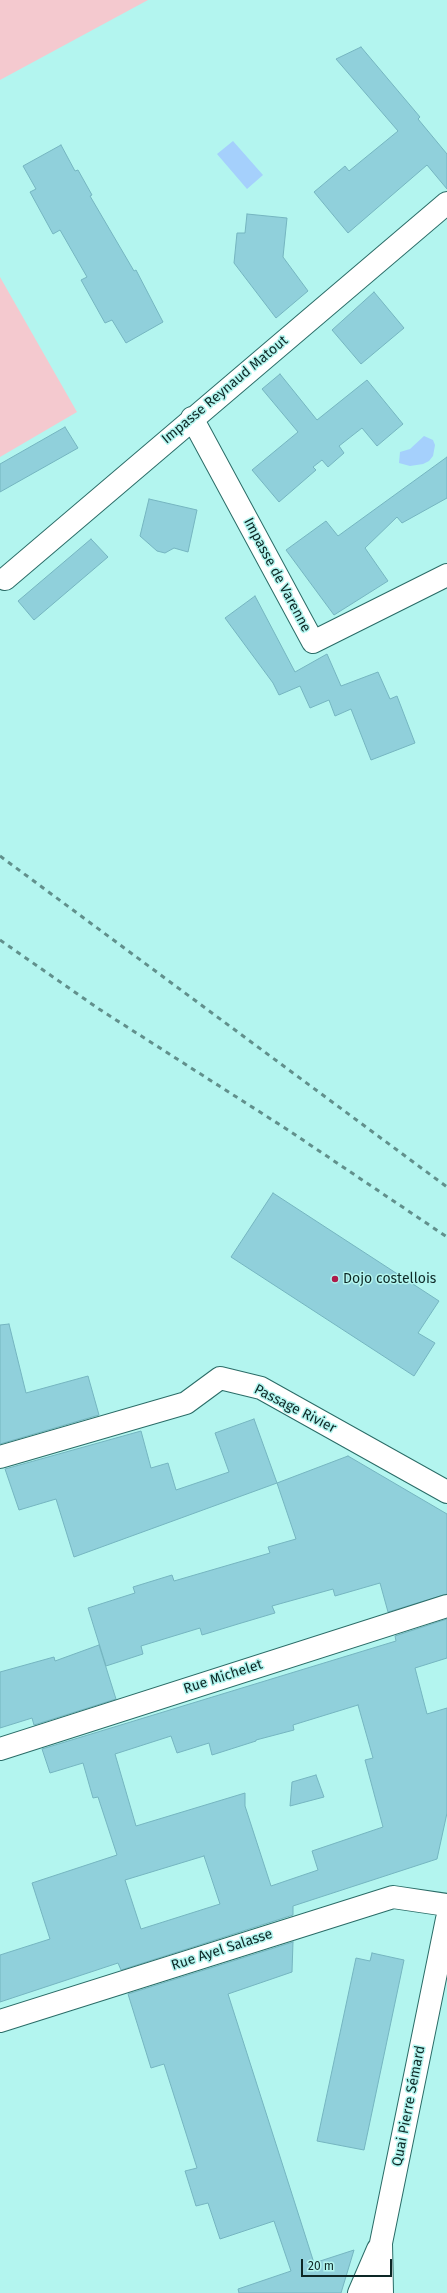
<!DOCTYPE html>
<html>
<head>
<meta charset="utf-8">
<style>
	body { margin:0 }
	#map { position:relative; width:447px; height:2293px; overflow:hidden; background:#b3f5ef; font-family:"Fira Sans",sans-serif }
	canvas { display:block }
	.scale { position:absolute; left:301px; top:2259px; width:91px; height:18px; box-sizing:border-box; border:2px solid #0d2826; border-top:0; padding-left:5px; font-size:12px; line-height:14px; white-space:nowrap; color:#0d2826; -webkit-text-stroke:3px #b3f5ef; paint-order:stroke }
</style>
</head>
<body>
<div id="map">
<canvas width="447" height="2293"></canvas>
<div class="scale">20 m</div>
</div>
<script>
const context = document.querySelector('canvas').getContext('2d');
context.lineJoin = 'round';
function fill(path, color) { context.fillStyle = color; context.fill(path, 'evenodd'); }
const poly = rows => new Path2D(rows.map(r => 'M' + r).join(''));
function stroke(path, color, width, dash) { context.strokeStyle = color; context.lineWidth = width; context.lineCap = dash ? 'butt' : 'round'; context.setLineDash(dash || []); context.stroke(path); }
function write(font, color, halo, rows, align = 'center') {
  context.font = font + ' "Fira Sans",sans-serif'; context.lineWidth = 3; context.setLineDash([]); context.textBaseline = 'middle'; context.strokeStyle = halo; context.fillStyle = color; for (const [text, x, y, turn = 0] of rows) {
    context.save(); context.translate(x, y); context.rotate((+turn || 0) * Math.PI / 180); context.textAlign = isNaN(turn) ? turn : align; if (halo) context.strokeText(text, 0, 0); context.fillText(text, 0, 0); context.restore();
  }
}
fill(poly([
	[0,0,148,0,0,80],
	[0,277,77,412,0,457]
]), '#f4c9cf');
fill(poly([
	[233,141,263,175,247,189,217,154],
	[424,436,433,440,435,445,433,456,429,461,423,464,410,466,399,463,400,452,410,449]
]), '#a5d0fc');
const building = poly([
	[361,47,420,117,418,119,447,154,447,189,427,165,348,233,314,192,345,166,349,171,398,131,336,59,361,47],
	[61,145,75,171,78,170,92,195,90,196,134,271,136,270,163,322,126,343,112,320,105,323,81,280,87,277,60,230,53,234,30,192,36,189,23,166,61,145],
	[247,214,287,218,283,257,308,291,276,318,234,263,237,233,245,233,247,214],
	[374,292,404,328,361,364,332,330,374,292],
	[280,374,317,420,367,380,403,424,377,446,362,428,339,446,344,453,328,467,322,460,313,467,316,470,279,502,252,470,298,432,262,389,280,374],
	[65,427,78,448,0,492,0,464,65,427],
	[447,457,447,498,402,523,397,517,365,548,388,581,334,615,286,550,326,521,338,536,447,457],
	[149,499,197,510,188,552,174,548,165,553,157,551,140,536,149,499],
	[91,539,108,557,34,620,18,601,91,539],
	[255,596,295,672,327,654,341,686,378,672,390,699,397,696,415,743,371,760,351,709,335,716,329,700,310,708,300,686,279,695,273,683,225,618,255,596],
	[273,1193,439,1301,418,1333,435,1343,414,1376,231,1257,273,1193],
	[9,1324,26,1393,88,1376,99,1415,0,1444,0,1325,9,1324],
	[254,1419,277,1483,74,1557,56,1499,19,1510,5,1469,141,1431,151,1468,168,1463,176,1490,229,1472,215,1433,254,1419],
	[348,1456,447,1514,447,1594,388,1612,380,1583,335,1596,333,1589,272,1606,275,1613,238,1624,202,1635,200,1628,141,1646,143,1654,106,1666,88,1608,135,1593,133,1587,172,1575,174,1581,270,1553,268,1547,296,1539,277,1483,348,1456],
	[447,1619,447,1658,415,1668,427,1714,447,1708,447,1813,437,1859,293,1906,293,1915,121,1970,118,1963,0,2002,0,1955,50,1939,32,1883,117,1855,98,1797,93,1798,83,1763,50,1773,42,1749,396,1641,395,1636,447,1619],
	[358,1705,373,1758,365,1760,383,1827,312,1851,318,1870,271,1886,245,1806,245,1793,136,1826,115,1754,171,1736,177,1753,209,1743,212,1755,256,1741,256,1740,294,1730,293,1725,358,1705],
	[204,1856,220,1904,141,1929,125,1880,204,1856],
	[99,1645,116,1699,34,1725,32,1718,0,1728,0,1672,54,1657,55,1661,99,1645],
	[316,1775,324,1797,290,1806,292,1782,316,1775],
	[293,1942,292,1972,228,1994,314,2263,354,2250,341,2293,239,2293,238,2289,291,2271,274,2221,220,2239,208,2203,196,2206,185,2171,197,2168,164,2064,151,2068,128,1994,293,1942],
	[372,1953,404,1960,364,2150,317,2141,356,1958,370,1961,372,1953]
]);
fill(building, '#90d0db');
stroke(building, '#75b5c0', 1);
const minor = poly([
	[192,418,313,642,447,575],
	[5,579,447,203],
	[0,1457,186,1403,220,1378,261,1388,447,1492],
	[0,1749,447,1606],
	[0,2021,393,1897,447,1905],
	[359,2293,378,2249],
	[382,2293,381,2243,447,1919]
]);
stroke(minor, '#2a6c67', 24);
stroke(minor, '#fff', 22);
stroke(poly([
	[0,856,447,1187],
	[0,940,99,1009,288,1130,447,1237]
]), '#61908c', 3, [5, 5]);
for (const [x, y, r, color] of [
	[335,1279,4,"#ad1b4b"]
]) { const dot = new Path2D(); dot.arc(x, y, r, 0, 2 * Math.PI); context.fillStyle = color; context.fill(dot); stroke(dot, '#b3f5ef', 1.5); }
write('14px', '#0d2826', '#b3f5ef', [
	["Impasse Reynaud Matout",225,390,-40],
	["Impasse de Varenne",277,575,62],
	["Passage Rivier",295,1409,27],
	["Rue Michelet",223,1677,-18],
	["Rue Ayel Salasse",222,1950,-18],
	["Quai Pierre Sémard",409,2106,-79]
]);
write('14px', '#0d2826', '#b3f5ef', [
	["Dojo costellois",343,1279]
], 'left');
</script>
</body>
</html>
